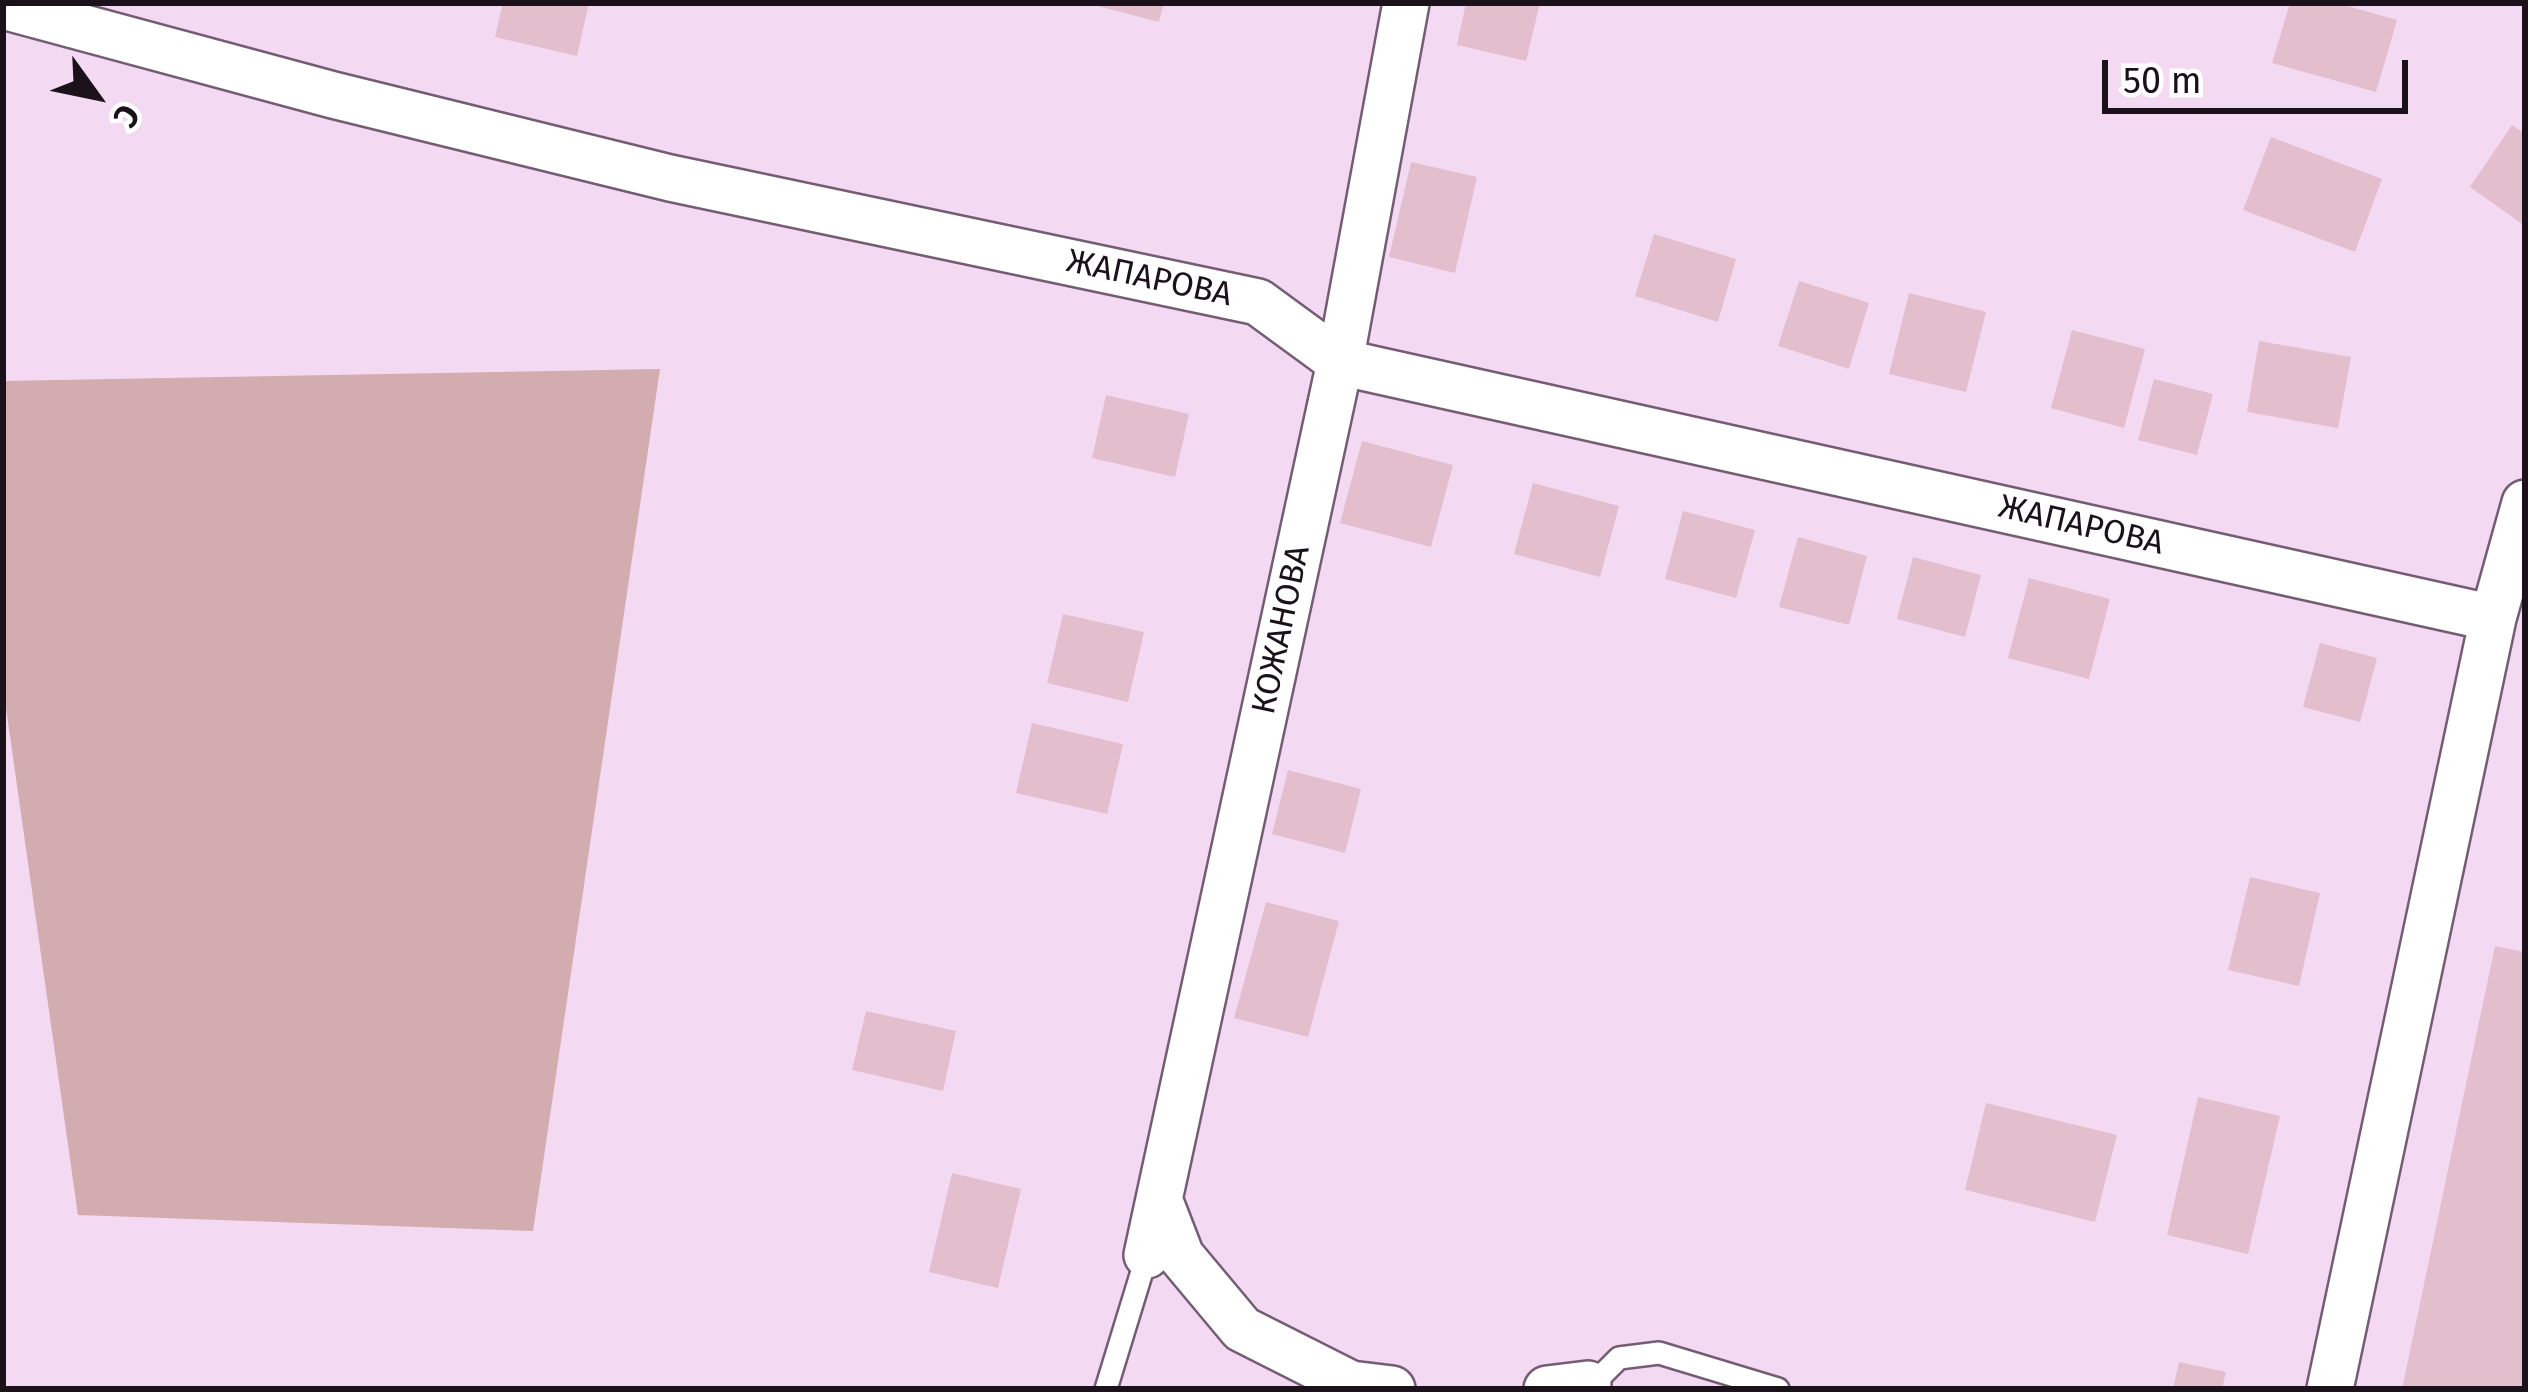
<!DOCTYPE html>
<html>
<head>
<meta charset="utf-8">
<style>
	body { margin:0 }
	#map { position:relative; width:2528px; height:1392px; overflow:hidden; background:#f4d9f3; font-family:"Fira Sans",sans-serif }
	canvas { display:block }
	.frame { position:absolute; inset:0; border:6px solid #1a111a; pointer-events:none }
	.north { position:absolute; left:36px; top:36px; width:120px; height:120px; -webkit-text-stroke:9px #fff; paint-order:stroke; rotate:123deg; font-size:33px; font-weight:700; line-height:48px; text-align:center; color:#1a111a }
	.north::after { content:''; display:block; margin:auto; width:42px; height:54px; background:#1a111a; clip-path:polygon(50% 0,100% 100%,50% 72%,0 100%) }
	.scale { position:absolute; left:2102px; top:60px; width:306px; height:54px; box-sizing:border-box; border:6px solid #1a111a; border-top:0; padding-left:15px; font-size:36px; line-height:42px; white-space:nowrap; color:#1a111a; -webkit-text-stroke:9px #fff; paint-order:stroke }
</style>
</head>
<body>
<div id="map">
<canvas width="2528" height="1392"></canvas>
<div class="frame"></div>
<div class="north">С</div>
<div class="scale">50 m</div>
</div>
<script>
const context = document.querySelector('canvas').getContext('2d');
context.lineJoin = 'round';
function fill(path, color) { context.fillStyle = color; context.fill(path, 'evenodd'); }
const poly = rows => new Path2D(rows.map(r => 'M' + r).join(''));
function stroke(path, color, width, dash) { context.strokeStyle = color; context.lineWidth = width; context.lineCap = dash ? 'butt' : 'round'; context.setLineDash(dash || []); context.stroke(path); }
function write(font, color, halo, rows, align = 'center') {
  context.font = font + ' "Fira Sans",sans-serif'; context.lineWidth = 9; context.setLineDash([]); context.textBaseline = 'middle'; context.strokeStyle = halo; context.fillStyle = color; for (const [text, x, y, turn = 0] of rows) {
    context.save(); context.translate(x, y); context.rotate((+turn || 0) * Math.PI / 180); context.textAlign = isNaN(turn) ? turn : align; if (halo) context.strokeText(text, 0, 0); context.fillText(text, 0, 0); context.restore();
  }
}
fill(poly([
	[660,369,533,1231,78,1215,3,687,3,381]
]), '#d2acae');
fill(poly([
	[503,3,589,3,577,56,495,37],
	[1086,3,1164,3,1159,22],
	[1466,3,1540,3,1526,61,1457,45],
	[2290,3,2337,3,2397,20,2376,92,2272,63],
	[2512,125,2525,134,2525,226,2470,187],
	[2271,137,2382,179,2355,252,2243,210],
	[1411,162,1477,177,1455,273,1389,257],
	[1654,234,1736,259,1718,322,1635,296],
	[1799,281,1869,303,1849,369,1778,346],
	[1909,293,1986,312,1966,392,1889,374],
	[2072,330,2145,349,2124,428,2051,408],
	[2259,341,2351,357,2338,428,2247,412],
	[2154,379,2213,394,2197,455,2138,440],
	[1106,395,1189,414,1175,477,1092,458],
	[1362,441,1453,465,1431,547,1340,523],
	[1533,483,1619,506,1600,577,1514,554],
	[1683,511,1755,530,1736,598,1665,579],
	[1798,537,1867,556,1849,625,1779,607],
	[1913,557,1981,575,1965,637,1897,619],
	[2029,578,2110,599,2089,679,2008,658],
	[1063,614,1144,632,1128,702,1047,683],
	[2320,643,2377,658,2360,722,2303,707],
	[1032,723,1123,744,1107,814,1016,793],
	[1288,770,1361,789,1345,853,1272,834],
	[2250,877,2320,893,2299,986,2228,970],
	[1266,902,1339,921,1308,1037,1234,1018],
	[2495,946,2525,952,2525,1389,2402,1389],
	[866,1011,956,1031,943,1091,852,1070],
	[2198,1097,2280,1116,2248,1254,2167,1235],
	[1986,1103,2117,1135,2095,1222,1965,1190],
	[952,1173,1021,1189,998,1288,929,1272],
	[2179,1362,2226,1372,2222,1389,2173,1389]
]), '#e3bfce');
const service = poly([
	[1106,1389,1147,1255],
	[1588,1389,1619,1358,1659,1353,1778,1389]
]);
const minor = poly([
	[3,6,333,95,670,178,1258,302,1340,362,2493,618],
	[1159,1199,1181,1256,1242,1329,1351,1384,1392,1389],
	[1147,1255,1340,362,1406,3],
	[1547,1389,1588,1384],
	[2330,1389,2493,618,2525,503]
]);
stroke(service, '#745d74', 26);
stroke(minor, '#745d74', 50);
stroke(service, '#fff', 21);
stroke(minor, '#fff', 45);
write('33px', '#1a111a', '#fff', [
	["ЖАПАРОВА",1149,279,12],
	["ЖАПАРОВА",2081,526,13],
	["КОЖАНОВА",1282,630,-78]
]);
</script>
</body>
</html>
